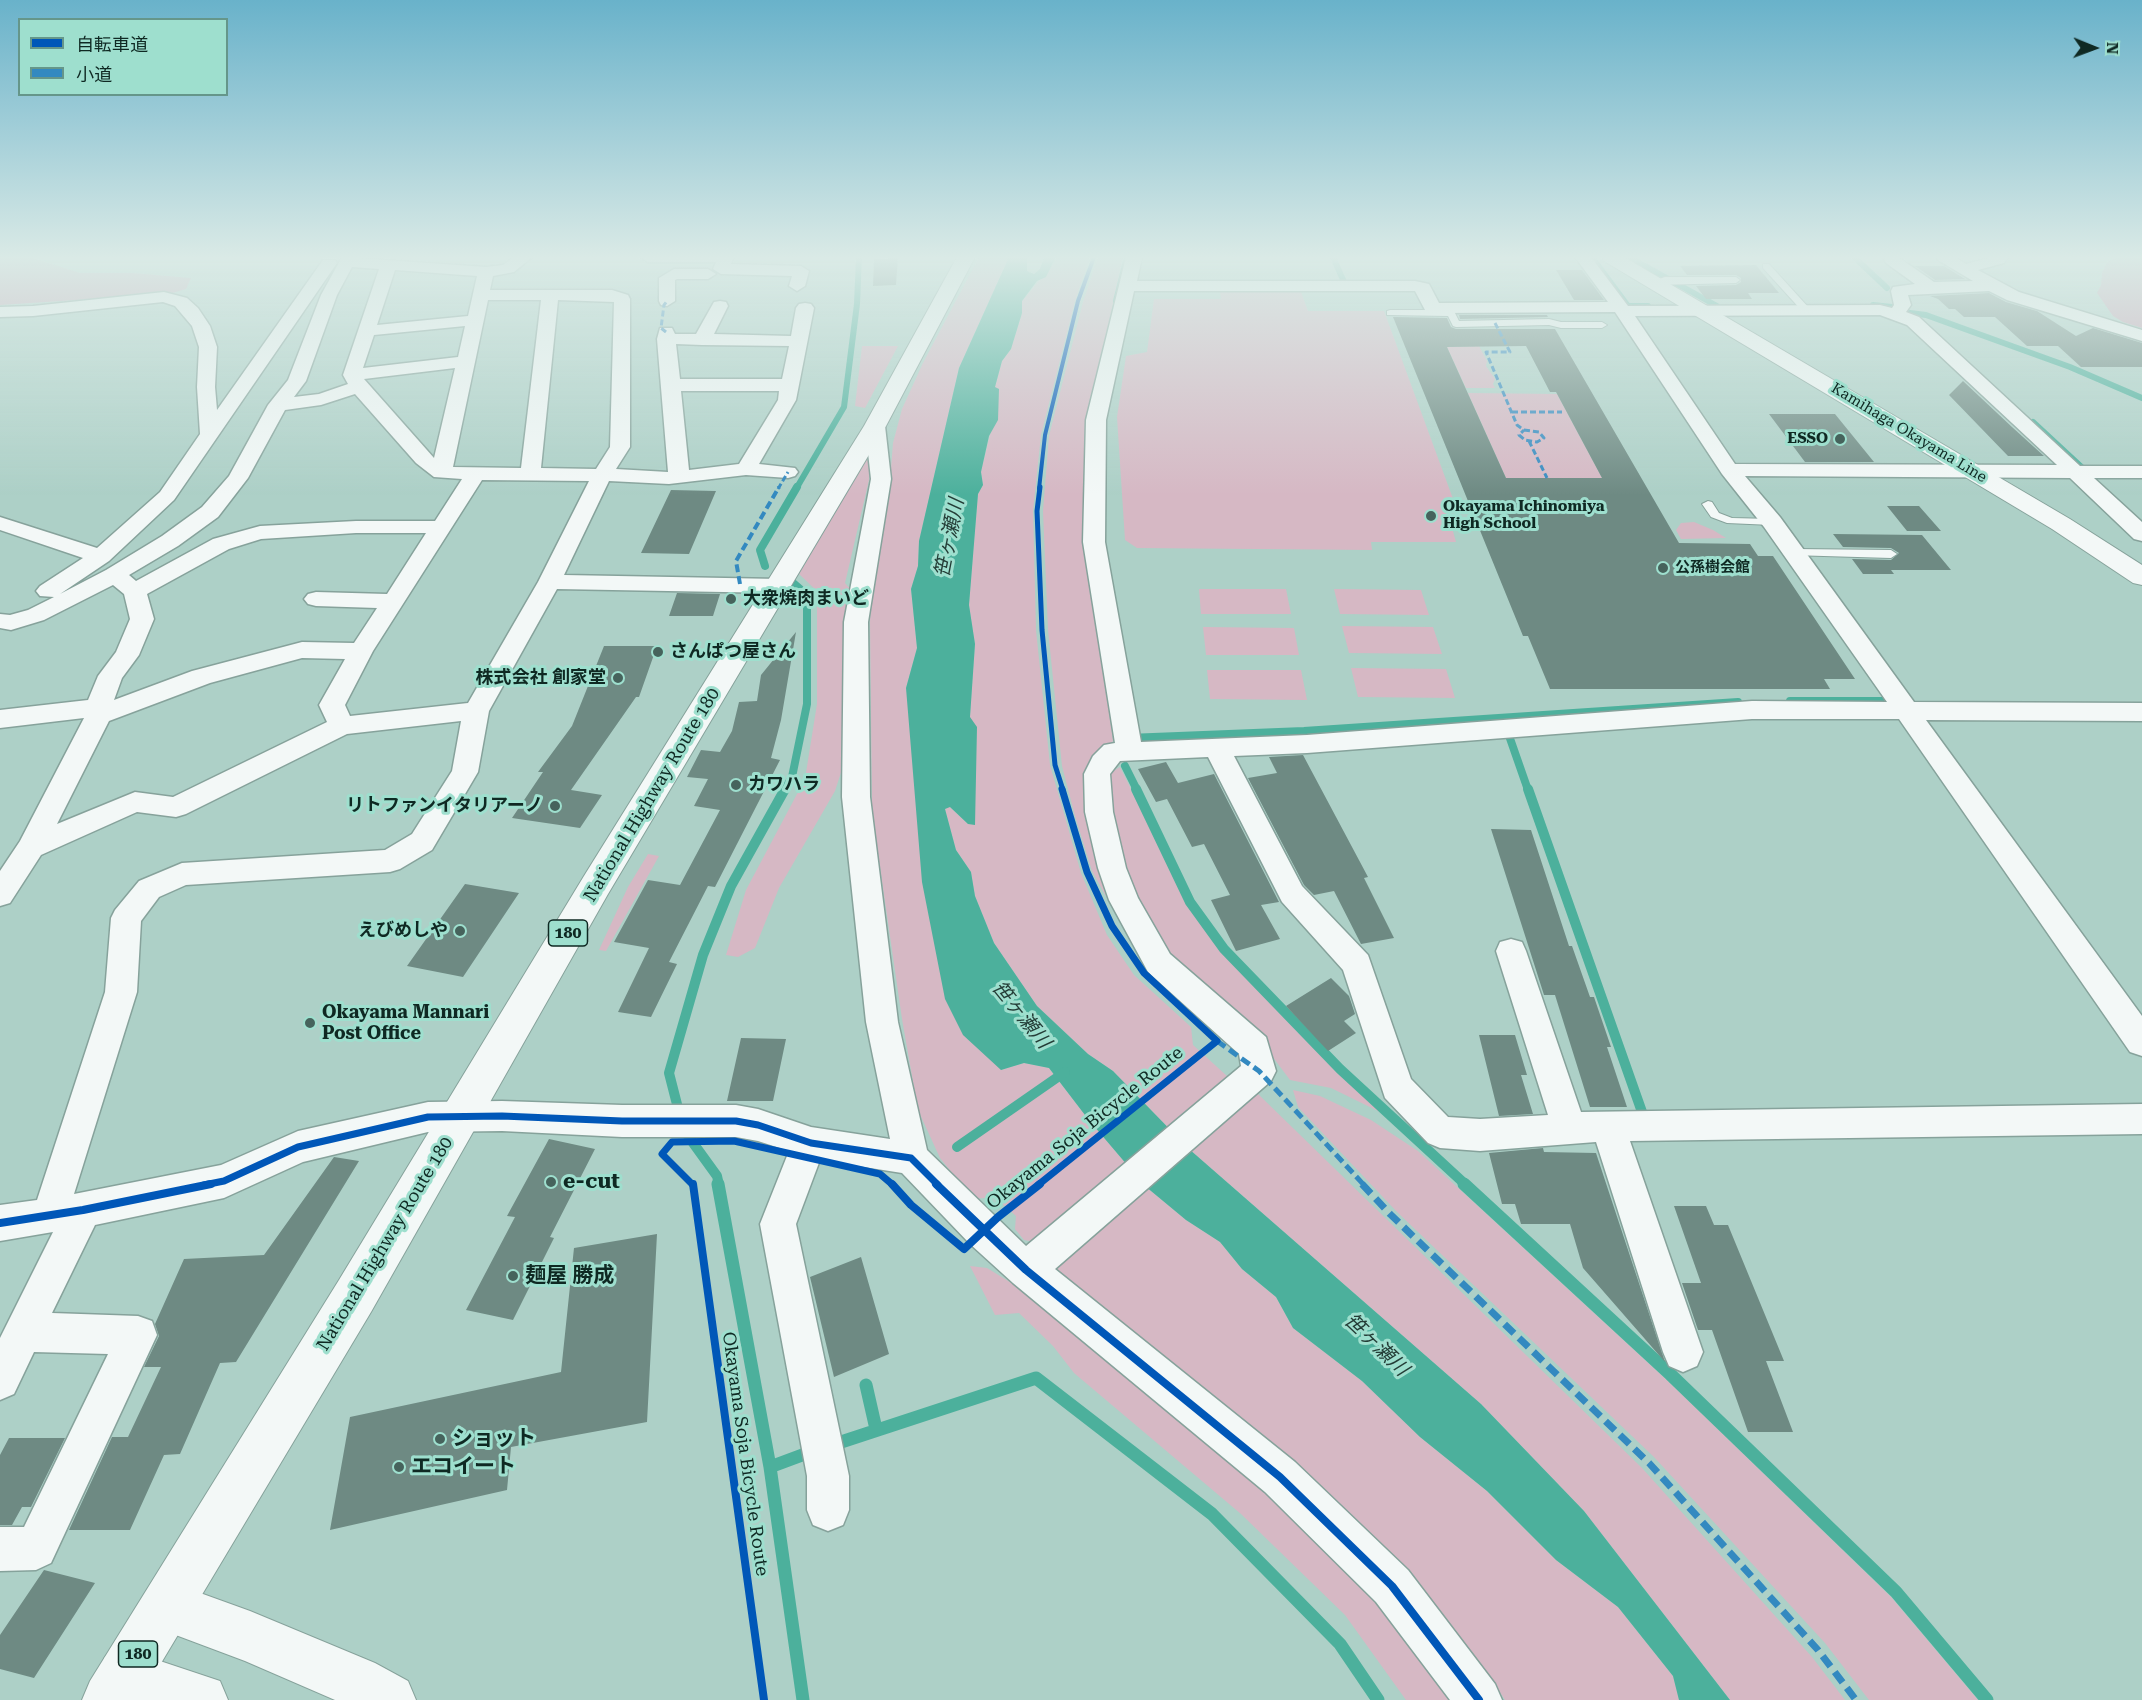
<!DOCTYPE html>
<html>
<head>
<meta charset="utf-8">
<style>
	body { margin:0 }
	#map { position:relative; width:2142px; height:1700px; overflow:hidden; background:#add0c7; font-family:"Roboto Serif","Noto Sans JP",serif }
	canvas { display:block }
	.legend { position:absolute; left:18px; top:18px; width:210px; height:78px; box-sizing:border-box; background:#9edfce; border:2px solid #65968a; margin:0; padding:8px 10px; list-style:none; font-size:18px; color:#0f2923 }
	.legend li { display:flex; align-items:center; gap:12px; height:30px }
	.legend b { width:30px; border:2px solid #65968a }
	.north { position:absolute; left:2064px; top:18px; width:60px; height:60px; -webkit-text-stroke:4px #9edfce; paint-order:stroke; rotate:91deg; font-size:16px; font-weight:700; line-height:24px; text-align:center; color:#0f2923 }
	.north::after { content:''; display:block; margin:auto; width:21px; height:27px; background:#0f2923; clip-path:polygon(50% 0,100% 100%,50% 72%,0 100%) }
</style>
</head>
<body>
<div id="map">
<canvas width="2142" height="1700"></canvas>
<ul class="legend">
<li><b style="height:8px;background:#0057b8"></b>自転車道</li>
<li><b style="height:8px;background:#3389c0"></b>小道</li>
</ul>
<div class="north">N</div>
</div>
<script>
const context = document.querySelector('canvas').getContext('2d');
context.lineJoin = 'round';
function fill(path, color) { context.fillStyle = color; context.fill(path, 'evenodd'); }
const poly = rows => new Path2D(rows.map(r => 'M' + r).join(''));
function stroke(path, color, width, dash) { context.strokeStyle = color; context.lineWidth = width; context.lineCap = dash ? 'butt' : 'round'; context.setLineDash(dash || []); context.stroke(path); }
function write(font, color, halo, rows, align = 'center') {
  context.font = font + ' "Roboto Serif","Noto Sans JP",serif'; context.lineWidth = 6; context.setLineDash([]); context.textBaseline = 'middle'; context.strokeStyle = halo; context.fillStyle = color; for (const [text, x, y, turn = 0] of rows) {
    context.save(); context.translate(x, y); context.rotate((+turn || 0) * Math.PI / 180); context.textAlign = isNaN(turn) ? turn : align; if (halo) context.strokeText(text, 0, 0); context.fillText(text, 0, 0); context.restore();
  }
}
fill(poly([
	[979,257,1009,257,959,368,919,541,918,566,911,589,917,648,906,688,1001,1070,1024,1063,1049,1068,1088,1119,1145,1186,1186,1220,1220,1242,1242,1269,1276,1297,1293,1328,1362,1381,1420,1437,1487,1491,1556,1560,1618,1607,1673,1676,1679,1700,1505,1700,1488,1674,1402,1575,1051,1268,1056,1261,1030,1241,1024,1240,1015,1229,1016,1216,995,1197,973,1199,940,1158,918,1110,902,1019,872,812,870,622,871,598,890,481,893,443,902,409,923,363],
	[1056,257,1090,257,1075,301,1041,435,1033,511,1036,630,1050,765,1081,873,1107,935,1134,975,1191,1027,1193,1045,1250,1097,1256,1092,1642,1468,1812,1657,1845,1700,1730,1700,1584,1511,1481,1404,1189,1149,1113,1071,1088,1054,1037,1006,994,943,975,896,971,872,956,850,945,809,949,806,968,824,970,717,975,644,969,605,978,494,983,485,981,472,992,426,995,387,1002,361,1011,349,1022,313,1022,301,1055,262],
	[1098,257,1123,257,1088,420,1085,539,1113,741,1096,759,1112,901,1109,902,1092,871,1075,816,1062,766,1048,630,1043,511,1049,436,1083,302],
	[1220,292,1301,292,1308,311,1384,311,1456,507,1449,517,1456,542,1371,542,1372,550,1137,548,1125,540,1117,417,1126,356,1147,352,1154,299,1221,299],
	[862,346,898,346,865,408,855,406],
	[1479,346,1487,361,1486,366,1495,379,1493,384,1495,388,1466,388,1447,347],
	[1468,393,1557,394,1602,478,1506,478],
	[866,456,870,466,869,480,845,583,852,591,847,754,835,791,779,888,755,948,738,957,726,955,746,890,805,779,817,704,817,591,799,574],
	[1694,522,1713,530,1726,538,1681,539,1676,530,1681,523],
	[1199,589,1286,589,1291,614,1201,614],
	[1334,589,1421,590,1429,615,1340,614],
	[1342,626,1433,627,1442,654,1349,653],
	[1203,627,1294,628,1299,655,1206,655],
	[1351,668,1446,669,1455,698,1358,697],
	[1207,670,1301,670,1307,700,1210,699],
	[1120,767,1187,902,1221,951,1337,1072,1382,1113,1331,1088,1290,1080,1260,1040,1169,958,1134,900,1109,814,1108,774],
	[648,854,659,856,606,951,599,950,628,887],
	[1293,1090,1320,1096,1371,1120,1418,1151,1670,1383,1891,1597,1978,1700,1869,1700,1825,1643,1654,1457,1397,1212,1298,1107],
	[970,1266,987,1268,1026,1292,1269,1487,1379,1599,1454,1700,1406,1700,1345,1615,1241,1514,1074,1373,1053,1346,1019,1313,995,1315]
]), '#d6b8c4');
fill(poly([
	[0,257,30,257,80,273,133,273,191,278,186,289,169,294,0,305],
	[2118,257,2142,257,2142,328,2123,322,2113,316,2097,293,2101,285,2102,273,2107,262]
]), '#cba0b3');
fill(poly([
	[1009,257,1027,257,1027,271,1034,274,1040,269,1044,257,1056,257,1046,277,1037,281,1022,301,1022,313,1011,349,1002,361,995,387,999,389,998,420,989,436,981,472,983,485,978,494,969,605,975,644,970,717,977,727,975,825,968,824,950,807,945,809,956,850,971,872,975,896,994,943,1037,1006,1088,1054,1113,1071,1189,1149,1481,1404,1584,1511,1730,1700,1679,1700,1673,1676,1618,1607,1556,1560,1487,1491,1420,1437,1362,1381,1293,1328,1276,1297,1242,1269,1220,1242,1186,1220,1145,1186,1088,1119,1049,1068,1024,1063,1001,1070,963,1035,945,999,922,882,906,688,917,648,911,589,918,566,919,541,959,368]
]), '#4cb09c');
stroke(poly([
	[1333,257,1344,282],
	[1629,257,1717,306],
	[1854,257,1887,288],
	[1594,260,1628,306,1648,306],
	[1116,301,1127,257],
	[1873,305,1892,307],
	[1910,313,1926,315,2070,367,2142,398],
	[2033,422,2089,474],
	[796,489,844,407,857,304,859,257]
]), '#4cb09c', 6);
stroke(poly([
	[765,566,760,550,797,487],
	[1790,701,1897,701],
	[1506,727,1528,790],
	[1128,738,1304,731,1738,702],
	[1125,766,1137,790],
	[784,790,792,777,807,704,807,595,792,582]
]), '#4cb09c', 8);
stroke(poly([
	[1136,789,1190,902,1224,949,1340,1069,1466,1185],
	[1528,789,1642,1112],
	[680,1116,669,1073,703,955,731,886,785,789],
	[683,1129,717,1176,719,1185],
	[957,1147,1065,1072]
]), '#4cb09c', 10);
stroke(poly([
	[718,1184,770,1467,813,1451],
	[1464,1184,1670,1374,1896,1592,1987,1700],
	[866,1385,876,1429],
	[832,1445,1036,1378,1212,1514,1340,1644,1378,1700],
	[770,1467,803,1700]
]), '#4cb09c', 13);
fill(poly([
	[898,258,896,285,873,286,874,259],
	[1756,265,1779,293,1748,293,1752,299,1706,299,1696,286,1736,285,1741,282,1741,278,1736,275,1687,275,1680,266],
	[1915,266,1944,266,1965,279,1935,280],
	[1556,270,1582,270,1604,300,1574,300],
	[1989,293,2006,302,2037,311,2076,336,2093,328,2142,343,2142,367,2081,367,2058,346,2027,346,1995,317,1964,317,1955,309,1949,309,1938,299,1930,296],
	[1459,315,1547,315,1548,317,1460,319],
	[1393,317,1447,318,1451,327,1456,329,1555,329,1679,543,1750,544,1758,556,1773,556,1855,679,1824,679,1830,689,1550,689,1528,636,1523,636],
	[1526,346,1550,392,1556,392,1602,478,1506,478,1447,347],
	[1963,381,2012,427,2044,456,2008,456,1949,395],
	[1769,414,1835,414,1874,462,1805,462],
	[671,490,716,491,689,554,641,553],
	[1887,506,1919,506,1941,531,1907,531],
	[1833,534,1922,535,1951,570,1891,570,1894,574,1863,574,1852,559,1891,560,1899,553,1891,548,1843,547],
	[677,593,720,594,713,616,669,616],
	[796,632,781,720,771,758,780,760,715,887,708,886,669,962,677,964,651,1017,618,1012,649,948,614,942,648,880,680,885,720,810,694,806,708,779,687,777,701,750,720,752,732,731,739,702,757,701,761,675],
	[604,646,657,646,639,697,636,697,571,790,602,795,580,828,512,818,543,772,538,772,572,726],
	[1303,755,1368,877,1364,878,1394,938,1361,944,1334,891,1314,895,1304,885,1248,778,1277,773,1269,757],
	[1166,762,1178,783,1214,774,1279,902,1261,905,1280,939,1236,951,1211,900,1230,895,1204,844,1192,847,1167,799,1156,802,1138,769],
	[1491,829,1531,830,1569,946,1572,946,1590,997,1594,997,1611,1047,1607,1047,1627,1107,1590,1107,1555,995,1544,995],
	[465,884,519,893,463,977,407,966],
	[1331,978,1349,996,1355,1014,1344,1021,1356,1033,1328,1051,1286,1006],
	[1479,1035,1515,1035,1527,1075,1521,1075,1533,1114,1499,1116],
	[741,1038,786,1039,773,1101,727,1101],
	[549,1139,595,1149,550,1237,554,1238,513,1320,466,1310,515,1217,507,1216],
	[1543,1148,1544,1152,1596,1153,1665,1362,1583,1268,1570,1224,1521,1224,1515,1204,1502,1204,1489,1153],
	[334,1157,359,1161,236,1362,220,1363,180,1454,164,1455,130,1530,69,1530,112,1437,128,1437,161,1367,144,1367,159,1336,155,1324,184,1259,264,1255],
	[1674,1206,1706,1206,1714,1225,1728,1225,1784,1361,1766,1361,1793,1432,1748,1432,1712,1330,1698,1330,1682,1283,1701,1283],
	[657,1234,647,1422,511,1447,507,1490,330,1530,350,1417,561,1372,574,1248],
	[861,1257,889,1354,834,1377,810,1277],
	[9,1438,65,1438,31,1507,22,1507,12,1525,0,1525,0,1455],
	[44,1570,95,1583,34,1678,0,1669,0,1635]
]), '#6e8a83');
const lane = poly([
	[1763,264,1769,264,1809,308,1809,312,1803,312,1763,268,1763,264],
	[1665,277,1736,277,1740,280,1736,283,1654,285,1650,282,1665,277],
	[1390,310,1451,310,1454,311,1459,321,1549,319,1561,322,1602,322,1607,325,1602,328,1561,328,1549,325,1456,327,1453,326,1448,316,1387,315,1387,311,1390,310],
	[1708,501,1712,502,1719,513,1732,518,1772,519,1778,522,1772,525,1727,523,1711,517,1702,504,1708,501],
	[1794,549,1891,550,1897,554,1891,558,1790,555,1788,553,1794,549]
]);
const street = poly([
	[342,257,486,267,503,265,514,257,532,257,514,272,493,276,490,290,612,290,628,295,630,299,630,447,616,469,668,472,657,339,660,328,672,328,675,334,696,334,714,302,720,301,726,302,728,306,714,334,791,336,796,308,799,304,805,303,811,304,814,308,796,400,759,464,795,468,798,472,795,476,788,478,746,475,669,484,609,481,564,575,779,579,787,581,790,586,787,591,779,593,557,589,489,711,478,772,432,850,400,869,390,872,186,885,159,897,141,921,137,992,74,1194,221,1165,298,1131,428,1102,502,1101,622,1105,736,1105,758,1109,811,1127,890,1139,866,1022,842,797,844,622,871,479,865,426,868,422,875,420,882,422,885,426,891,479,868,622,870,797,898,1022,927,1150,1026,1246,1241,1066,1239,1054,1148,972,1109,900,1098,868,1085,812,1084,774,1093,756,1104,745,1115,743,1083,542,1086,420,1126,257,1142,257,1137,281,1415,281,1429,284,1439,303,1608,302,1575,257,1591,257,1628,306,1880,305,1892,308,1894,305,1891,291,1893,287,1915,284,1886,263,1884,260,1886,257,1898,257,1934,282,1973,281,1938,260,1936,257,1955,257,1966,264,1992,257,2008,257,2004,263,1978,270,2019,292,2142,330,2142,341,2007,300,1989,291,1908,295,1911,305,1906,312,1919,317,2080,466,2142,466,2142,478,2094,478,2142,522,2142,541,2134,539,2070,478,1745,476,1780,517,1914,702,2142,703,2142,721,1926,720,2142,1016,2142,1056,2130,1052,1899,719,1752,719,1307,753,1234,756,1302,886,1368,955,1411,1079,1448,1117,1480,1119,1548,1115,1496,951,1500,942,1511,939,1522,942,1526,951,1581,1112,2142,1104,2142,1134,1630,1141,1703,1352,1697,1366,1683,1372,1669,1366,1663,1352,1596,1142,1480,1151,1440,1148,1428,1143,1385,1098,1343,970,1282,902,1208,757,1120,761,1110,774,1113,812,1126,868,1138,898,1170,954,1266,1037,1276,1071,1271,1081,1055,1269,1295,1462,1408,1570,1495,1684,1502,1700,1450,1700,1376,1602,1265,1492,1013,1283,970,1244,902,1173,820,1160,796,1224,849,1476,849,1510,843,1525,828,1531,813,1525,807,1510,807,1476,760,1224,789,1151,758,1141,736,1137,622,1137,502,1131,428,1132,303,1162,224,1198,95,1225,52,1313,138,1316,152,1321,157,1335,51,1563,36,1570,0,1571,0,1527,24,1527,108,1354,34,1352,14,1394,0,1400,0,1338,53,1232,0,1241,0,1205,37,1200,105,992,111,918,115,910,139,881,182,863,385,850,412,834,452,771,461,721,347,734,186,814,176,817,137,812,41,855,10,903,0,906,0,871,20,841,84,718,0,728,0,710,88,700,98,676,116,652,130,619,124,594,113,585,44,620,11,630,0,628,0,614,10,615,28,610,54,597,40,596,36,591,40,586,83,558,0,530,0,517,97,548,160,492,200,434,197,387,199,347,192,326,175,306,163,302,33,316,0,317,0,307,33,306,164,292,187,298,198,308,210,326,217,347,215,387,217,410,323,260,335,260,337,263,174,500,109,561,60,594,106,570,162,536,202,507,229,476,268,405,288,380,321,295,342,257],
	[352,267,379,269,343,375,348,384,319,394,294,397,306,381,337,295,352,267],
	[395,270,477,276,468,316,377,325,395,270],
	[1134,291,1415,291,1425,310,1438,313,1615,312,1722,474,1764,527,1887,702,1752,701,1307,735,1141,742,1105,542,1106,420,1134,291],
	[488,300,541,300,521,468,453,467,488,300],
	[558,300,614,302,610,447,596,469,541,468,558,300],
	[1880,315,1907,325,2057,465,1735,464,1635,316,1880,315],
	[465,326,458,357,363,368,374,335,465,326],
	[676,344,702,345,789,346,782,379,680,379,676,344],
	[455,368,434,458,364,379,455,368],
	[681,391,779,391,778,400,739,464,689,470,681,391],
	[355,394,416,463,434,477,462,479,435,521,356,521,260,526,213,539,136,581,129,575,178,546,218,517,248,478,285,410,321,405,355,394],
	[482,480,589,481,538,582,468,703,350,716,345,705,373,651,482,480],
	[356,533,426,533,387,594,316,592,308,594,304,599,308,604,316,606,377,608,354,643,302,642,192,671,114,700,122,678,139,655,154,619,147,594,229,549,261,539,356,533],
	[302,658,345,659,319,705,327,722,173,797,135,792,57,824,109,721,210,683,302,658],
	[640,257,734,257,731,264,801,266,809,271,805,286,797,291,789,286,792,276,721,274,713,269,716,262,648,262,640,257],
	[674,269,708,269,716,274,708,279,677,279,675,280,675,301,667,306,661,305,659,301,659,278,674,269]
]);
const secondary = poly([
	[1602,257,1624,257,2070,519,2142,565,2142,585,2133,583,2052,529,1604,261,1602,257],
	[167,1581,250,1611,375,1663,408,1681,416,1700,335,1700,245,1661,149,1625,141,1607,149,1589,167,1581],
	[124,1649,220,1681,228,1700,118,1700,105,1695,97,1676,105,1657,124,1649]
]);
const highway = poly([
	[957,257,975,257,886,426,608,894,371,1312,139,1700,82,1700,90,1681,339,1280,584,876,864,426,957,257]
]);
stroke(lane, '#86a29b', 2);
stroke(street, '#86a29b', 3);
stroke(secondary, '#86a29b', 2);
stroke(highway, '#86a29b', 2);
fill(lane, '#f3f8f7');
fill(street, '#f3f8f7');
fill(secondary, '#f3f8f7');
fill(highway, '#f3f8f7');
stroke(poly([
	[1495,323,1510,352,1486,352,1517,425,1524,430],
	[666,332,661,328,664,305,667,301],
	[1512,412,1562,412],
	[1524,430,1539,432,1544,438,1537,442,1525,440,1519,435,1524,430],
	[1529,441,1547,478],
	[778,489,788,472]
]), '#3389c0', 3, [6, 3]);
stroke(poly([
	[740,584,736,561,779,487]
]), '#3389c0', 4, [8, 4]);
stroke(poly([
	[1217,1041,1259,1071,1364,1185]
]), '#3389c0', 5, [10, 5]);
stroke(poly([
	[1362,1184,1390,1214,1649,1463,1818,1650,1856,1700]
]), '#3389c0', 7, [13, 7]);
stroke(poly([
	[1039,489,1045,435,1078,301,1094,257]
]), '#0057b8', 4);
stroke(poly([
	[1040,487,1037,511,1042,630,1055,765,1063,790]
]), '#0057b8', 5);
stroke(poly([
	[204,1185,224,1181,298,1147,428,1117,502,1116,622,1121,736,1121,758,1125,811,1143,911,1158,938,1185],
	[693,1185,662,1154,672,1142,734,1141,880,1174,893,1185],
	[1038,1185,1217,1041,1144,973,1112,926,1087,872,1062,789]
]), '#0057b8', 7);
stroke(poly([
	[693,1184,764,1700],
	[892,1184,911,1205,964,1249,998,1217,1040,1184],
	[936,1184,1026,1270,1280,1477,1392,1586,1479,1700],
	[0,1223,83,1210,211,1184]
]), '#0057b8', 8);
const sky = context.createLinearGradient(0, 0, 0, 495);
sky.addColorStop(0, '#69b2ca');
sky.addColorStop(0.52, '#daeae6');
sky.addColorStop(1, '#daeae600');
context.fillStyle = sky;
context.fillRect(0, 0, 2142, 495);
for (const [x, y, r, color] of [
	[1840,439,6,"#46635c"],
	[1431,516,6,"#46635c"],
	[1663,568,6,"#46635c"],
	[731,599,6,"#46635c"],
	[658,652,6,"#46635c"],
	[618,678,6,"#46635c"],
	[736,785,6,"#46635c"],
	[555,806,6,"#46635c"],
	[460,931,6,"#46635c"],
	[310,1023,6,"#46635c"],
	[551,1182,6,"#46635c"],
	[513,1276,6,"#46635c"],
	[440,1439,6,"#46635c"],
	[399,1467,6,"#46635c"]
]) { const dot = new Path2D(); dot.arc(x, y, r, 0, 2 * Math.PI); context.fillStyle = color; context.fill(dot); stroke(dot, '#9edfce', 2); }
write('15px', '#0f2923', '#9edfce', [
	["Kamihaga Okayama Line",1909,433,31]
]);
write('bold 15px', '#0f2923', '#9edfce', [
	["ESSO",1828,439,"right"],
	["Okayama Ichinomiya",1443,507],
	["High School",1443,524],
	["公孫樹会館",1675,568]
], 'left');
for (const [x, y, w] of [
	[568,933,39],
	[138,1654,39]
]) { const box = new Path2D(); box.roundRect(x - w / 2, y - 13, w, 26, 4.5); context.fillStyle = '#9edfce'; context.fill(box); stroke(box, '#0f2923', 1.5); }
write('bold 16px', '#0f2923', null, [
	["180",568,933],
	["180",138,1654]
]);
write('bold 18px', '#0f2923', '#9edfce', [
	["大衆焼肉まいど",743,599],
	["さんぱつ屋さん",670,652],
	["株式会社 創家堂",606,678,"right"],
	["カワハラ",748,785],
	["リトファンイタリアーノ",543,806,"right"],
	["えびめしや",448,931,"right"],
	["Okayama Mannari",322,1013],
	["Post Office",322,1034]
], 'left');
write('18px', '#0f2923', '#9edfce', [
	["National Highway Route 180",652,795,-59],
	["Okayama Soja Bicycle Route",1085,1128,-39],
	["National Highway Route 180",385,1244,-59],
	["Okayama Soja Bicycle Route",745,1454,82]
]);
write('italic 20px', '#243d37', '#9edfce', [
	["笹ヶ瀬川",950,538,-79],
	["笹ヶ瀬川",1021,1015,51],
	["笹ヶ瀬川",1376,1345,44]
]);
write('bold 21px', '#0f2923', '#9edfce', [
	["e-cut",563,1182],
	["麺屋 勝成",525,1276],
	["ショット",452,1439],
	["エコイート",411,1467]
], 'left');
</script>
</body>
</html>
